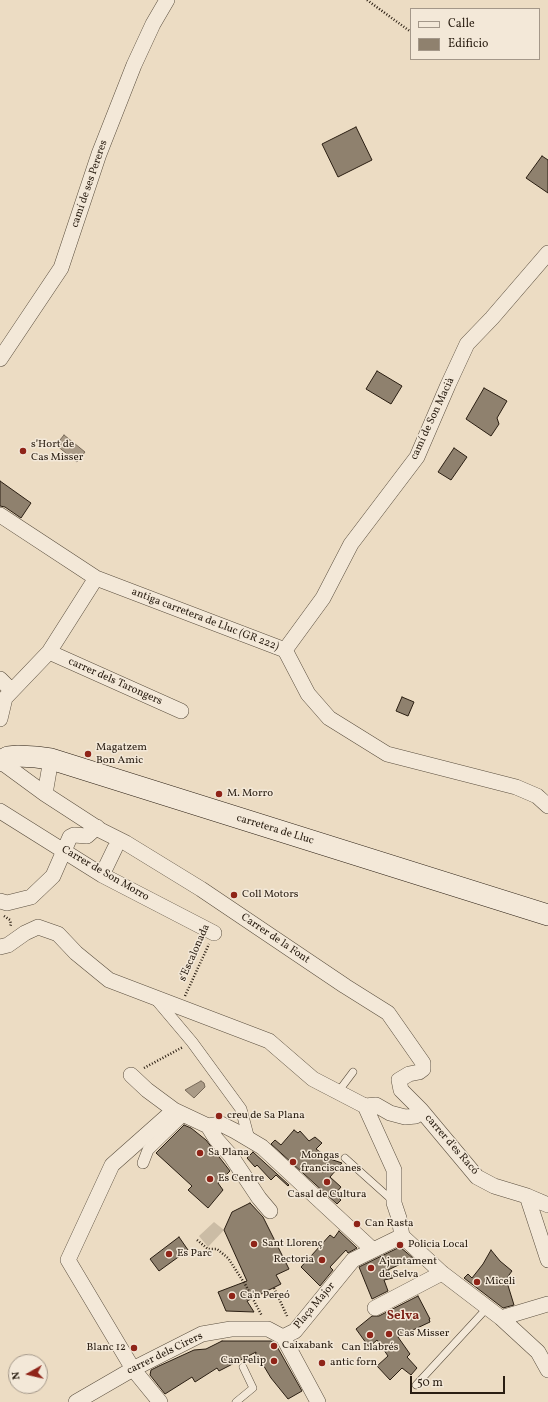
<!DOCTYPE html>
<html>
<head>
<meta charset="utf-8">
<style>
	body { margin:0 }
	#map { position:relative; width:548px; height:1402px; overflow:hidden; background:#ecdcc3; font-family:Vollkorn,serif }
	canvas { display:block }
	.legend { position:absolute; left:410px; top:8px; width:130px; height:52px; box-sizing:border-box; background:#f3e8d8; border:1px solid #a39789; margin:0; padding:5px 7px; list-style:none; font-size:12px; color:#2a1e12 }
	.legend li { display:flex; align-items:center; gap:8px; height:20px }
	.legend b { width:20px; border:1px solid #a39789 }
	.north { position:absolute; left:8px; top:1354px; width:40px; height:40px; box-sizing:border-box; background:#f3e8d8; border:1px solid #a39789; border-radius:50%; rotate:262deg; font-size:11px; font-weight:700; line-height:16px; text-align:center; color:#2a1e12 }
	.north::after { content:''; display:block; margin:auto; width:14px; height:18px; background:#8f2418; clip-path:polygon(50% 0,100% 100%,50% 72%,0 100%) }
	.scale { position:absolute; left:410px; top:1376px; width:95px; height:18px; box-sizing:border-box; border:2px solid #2a1e12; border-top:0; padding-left:5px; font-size:12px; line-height:14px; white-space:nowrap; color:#2a1e12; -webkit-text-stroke:3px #f3e8d8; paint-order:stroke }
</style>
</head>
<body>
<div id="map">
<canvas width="548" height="1402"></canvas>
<ul class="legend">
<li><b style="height:5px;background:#f3e8d8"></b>Calle</li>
<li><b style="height:11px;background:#8f816e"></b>Edificio</li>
</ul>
<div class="north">N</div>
<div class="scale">50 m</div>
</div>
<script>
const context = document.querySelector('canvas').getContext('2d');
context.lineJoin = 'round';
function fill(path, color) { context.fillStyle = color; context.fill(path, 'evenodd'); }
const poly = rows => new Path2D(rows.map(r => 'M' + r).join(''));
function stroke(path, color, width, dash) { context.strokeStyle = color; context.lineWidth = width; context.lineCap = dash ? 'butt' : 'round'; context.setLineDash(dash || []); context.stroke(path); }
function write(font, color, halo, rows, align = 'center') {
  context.font = font + ' Vollkorn,serif'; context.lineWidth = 3; context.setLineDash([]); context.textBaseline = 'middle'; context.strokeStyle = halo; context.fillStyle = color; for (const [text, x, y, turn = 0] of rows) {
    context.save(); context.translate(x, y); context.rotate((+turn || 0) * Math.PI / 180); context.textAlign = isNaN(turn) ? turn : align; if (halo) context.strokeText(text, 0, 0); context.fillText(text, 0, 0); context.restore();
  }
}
fill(poly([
	[214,1222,224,1230,208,1247,199,1236]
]), '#cbbca5');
const water = poly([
	[64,435,85,452,77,462,56,445,64,435],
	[201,1081,204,1083,205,1087,194,1098,185,1090,201,1081]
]);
fill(water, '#aa9b87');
stroke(water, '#776958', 1);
const building = poly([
	[356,127,372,160,338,177,322,144,356,127],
	[542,156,548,160,548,193,526,178,542,156],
	[377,371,402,386,391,404,366,389,377,371],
	[484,388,507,401,497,418,499,424,491,436,466,419,484,388],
	[454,448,467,457,451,480,438,472,454,448],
	[0,481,31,503,21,518,5,507,0,506,0,481],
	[402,697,414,702,408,716,396,711,402,697],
	[184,1125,191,1128,206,1140,230,1171,218,1183,223,1190,208,1208,188,1190,192,1186,156,1153,184,1125],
	[294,1130,298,1133,300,1131,309,1141,315,1137,322,1143,316,1149,330,1159,342,1163,330,1177,341,1187,335,1194,341,1200,337,1204,271,1144,275,1140,281,1145,294,1130],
	[253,1152,289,1185,288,1186,276,1175,271,1180,257,1165,255,1167,247,1158,253,1152],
	[250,1203,263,1217,289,1269,276,1275,281,1284,247,1301,254,1312,226,1311,218,1292,247,1281,224,1230,232,1212,250,1203],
	[339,1231,357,1248,348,1253,346,1250,330,1267,333,1270,320,1286,301,1267,330,1235,334,1238,339,1231],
	[179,1237,188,1250,159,1271,150,1259,179,1237],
	[400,1247,413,1258,388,1270,393,1278,384,1280,388,1291,372,1299,359,1267,400,1247],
	[491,1250,500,1261,512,1271,506,1279,514,1305,503,1308,464,1278,468,1274,472,1278,483,1264,491,1250],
	[418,1296,430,1319,429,1319,430,1322,398,1337,410,1354,407,1357,417,1368,411,1375,402,1368,390,1380,377,1366,388,1356,377,1340,369,1347,356,1329,372,1316,379,1316,418,1296],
	[222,1341,271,1341,275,1343,302,1391,288,1399,271,1378,259,1358,254,1362,256,1352,219,1371,217,1368,195,1382,192,1377,165,1394,150,1375,151,1370,159,1366,194,1350,206,1349,222,1341]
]);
fill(building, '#8f816e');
stroke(building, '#2a1e12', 1);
const service = poly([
	[338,1092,353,1072],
	[345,1158,393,1201],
	[416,1385,488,1307],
	[236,1402,253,1388,243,1367]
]);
const pedestrian = poly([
	[154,997,192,1042,241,1109,249,1139],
	[143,1163,148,1150,184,1115]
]);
const minor = poly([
	[0,359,61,268,99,154,134,65,153,24,167,0],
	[0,515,96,578,285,650,308,694,329,718,387,754,516,787,537,796,548,806],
	[285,650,323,598,351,544,417,457,448,385,467,344,492,318,548,253],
	[49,652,181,711],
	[0,679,11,690],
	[5,698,49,652,96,578],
	[0,703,5,698,0,719],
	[0,761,45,794,102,831,126,843,201,889,345,986,388,1013,423,1063,423,1069,419,1072,409,1074,399,1080,401,1090,421,1110,477,1177,494,1186,527,1196,548,1205],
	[45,794,51,759],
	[0,811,102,875,214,933],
	[102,875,115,848],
	[0,901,7,903,31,897,53,876,70,837,74,835,87,836,97,827],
	[0,947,8,945,25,933,38,927,58,934,76,953,109,980,269,1041,313,1079,365,1106,394,1170,394,1203,399,1218,402,1236],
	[131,1075,147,1090,174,1110,208,1126,216,1139,231,1156,259,1198,270,1211],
	[365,1106,376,1105,390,1113,405,1117,416,1116,421,1110],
	[208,1126,221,1124,235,1131,262,1147,373,1250],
	[527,1196,548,1260],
	[402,1236,442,1273,501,1318,548,1304],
	[375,1308,442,1273],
	[501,1318,538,1352,548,1370],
	[283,1337,295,1331,353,1260,402,1236],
	[283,1337,318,1402],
	[76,1402,133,1369,202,1334,231,1329,268,1329,283,1337],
	[160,1402,133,1369,68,1260,112,1165,174,1110]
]);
const secondary = poly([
	[0,761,8,757,18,756,36,757,51,759,548,915]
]);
stroke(service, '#5a4e3e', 8);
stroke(pedestrian, '#5a4e3e', 12);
stroke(minor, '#5a4e3e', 16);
stroke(secondary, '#2a1e12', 22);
stroke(poly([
	[367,0,411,32],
	[4,916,10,920,11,924,10,927],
	[185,996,209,944],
	[144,1068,183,1047],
	[197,1240,208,1249,217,1249,228,1258,245,1284,262,1316],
	[274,1288,288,1318]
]), '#2a1e12', 2.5, [1, 2]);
stroke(service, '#f3e8d8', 7);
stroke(pedestrian, '#f3e8d8', 11);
stroke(minor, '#f3e8d8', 15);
stroke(secondary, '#f3e8d8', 21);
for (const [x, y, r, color] of [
	[23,451,4,"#8f2418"],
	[88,754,4,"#8f2418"],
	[219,794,4,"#8f2418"],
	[234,895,4,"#8f2418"],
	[219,1116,4,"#8f2418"],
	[200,1153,4,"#8f2418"],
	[293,1162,4,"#8f2418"],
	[210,1179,4,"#8f2418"],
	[327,1182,4,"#8f2418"],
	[357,1224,4,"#8f2418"],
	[254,1244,4,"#8f2418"],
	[400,1245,4,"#8f2418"],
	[169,1254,4,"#8f2418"],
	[322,1260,4,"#8f2418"],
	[371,1268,4,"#8f2418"],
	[477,1282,4,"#8f2418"],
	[232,1296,4,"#8f2418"],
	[389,1334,4,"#8f2418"],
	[370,1335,4,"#8f2418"],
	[274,1346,4,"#8f2418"],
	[134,1348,4,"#8f2418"],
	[274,1361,4,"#8f2418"],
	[322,1363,4,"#8f2418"]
]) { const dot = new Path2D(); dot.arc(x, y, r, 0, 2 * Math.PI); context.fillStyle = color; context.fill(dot); stroke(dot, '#f3e8d8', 1.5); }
write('11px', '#2a1e12', '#f3e8d8', [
	["camí de ses Pereres",90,184,-71],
	["camí de Son Macià",433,419,-65],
	["antiga carretera de Lluc (GR 222)",205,620,21],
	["carrer dels Tarongers",115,682,24],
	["carretera de Lluc",275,830,17],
	["Carrer de Son Morro",105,874,30],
	["Carrer de la Font",275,939,34],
	["s'Escalonada",195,953,-66],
	["carrer d'es Racó",451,1145,49],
	["Plaça Major",315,1306,-50],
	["carrer dels Cirers",165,1354,-26]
]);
write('11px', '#2a1e12', '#f3e8d8', [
	["s’Hort de",31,445],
	["Cas Misser",31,458],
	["Magatzem",96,748],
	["Bon Amic",96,761],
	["M. Morro",227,794],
	["Coll Motors",242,895],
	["creu de Sa Plana",227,1116],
	["Sa Plana",208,1153],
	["Mongas",301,1156],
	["franciscanes",301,1169],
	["Es Centre",218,1179],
	["Casal de Cultura",327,1195,"center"],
	["Can Rasta",365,1224],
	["Sant Llorenç",262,1244],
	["Policia Local",408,1245],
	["Es Parc",177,1254],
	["Rectoria",314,1260,"right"],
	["Ajuntament",379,1262],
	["de Selva",379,1275],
	["Miceli",485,1282],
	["Ca'n Pereó",240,1296],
	["Cas Misser",397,1334],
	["Caixabank",282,1346],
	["Blanc 12",126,1348,"right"],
	["Can Llabrés",370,1348,"center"],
	["Can Felip",266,1361,"right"],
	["antic forn",330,1363]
], 'left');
write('bold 13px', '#7a1f14', '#f3e8d8', [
	["Selva",403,1317]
]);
</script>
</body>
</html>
